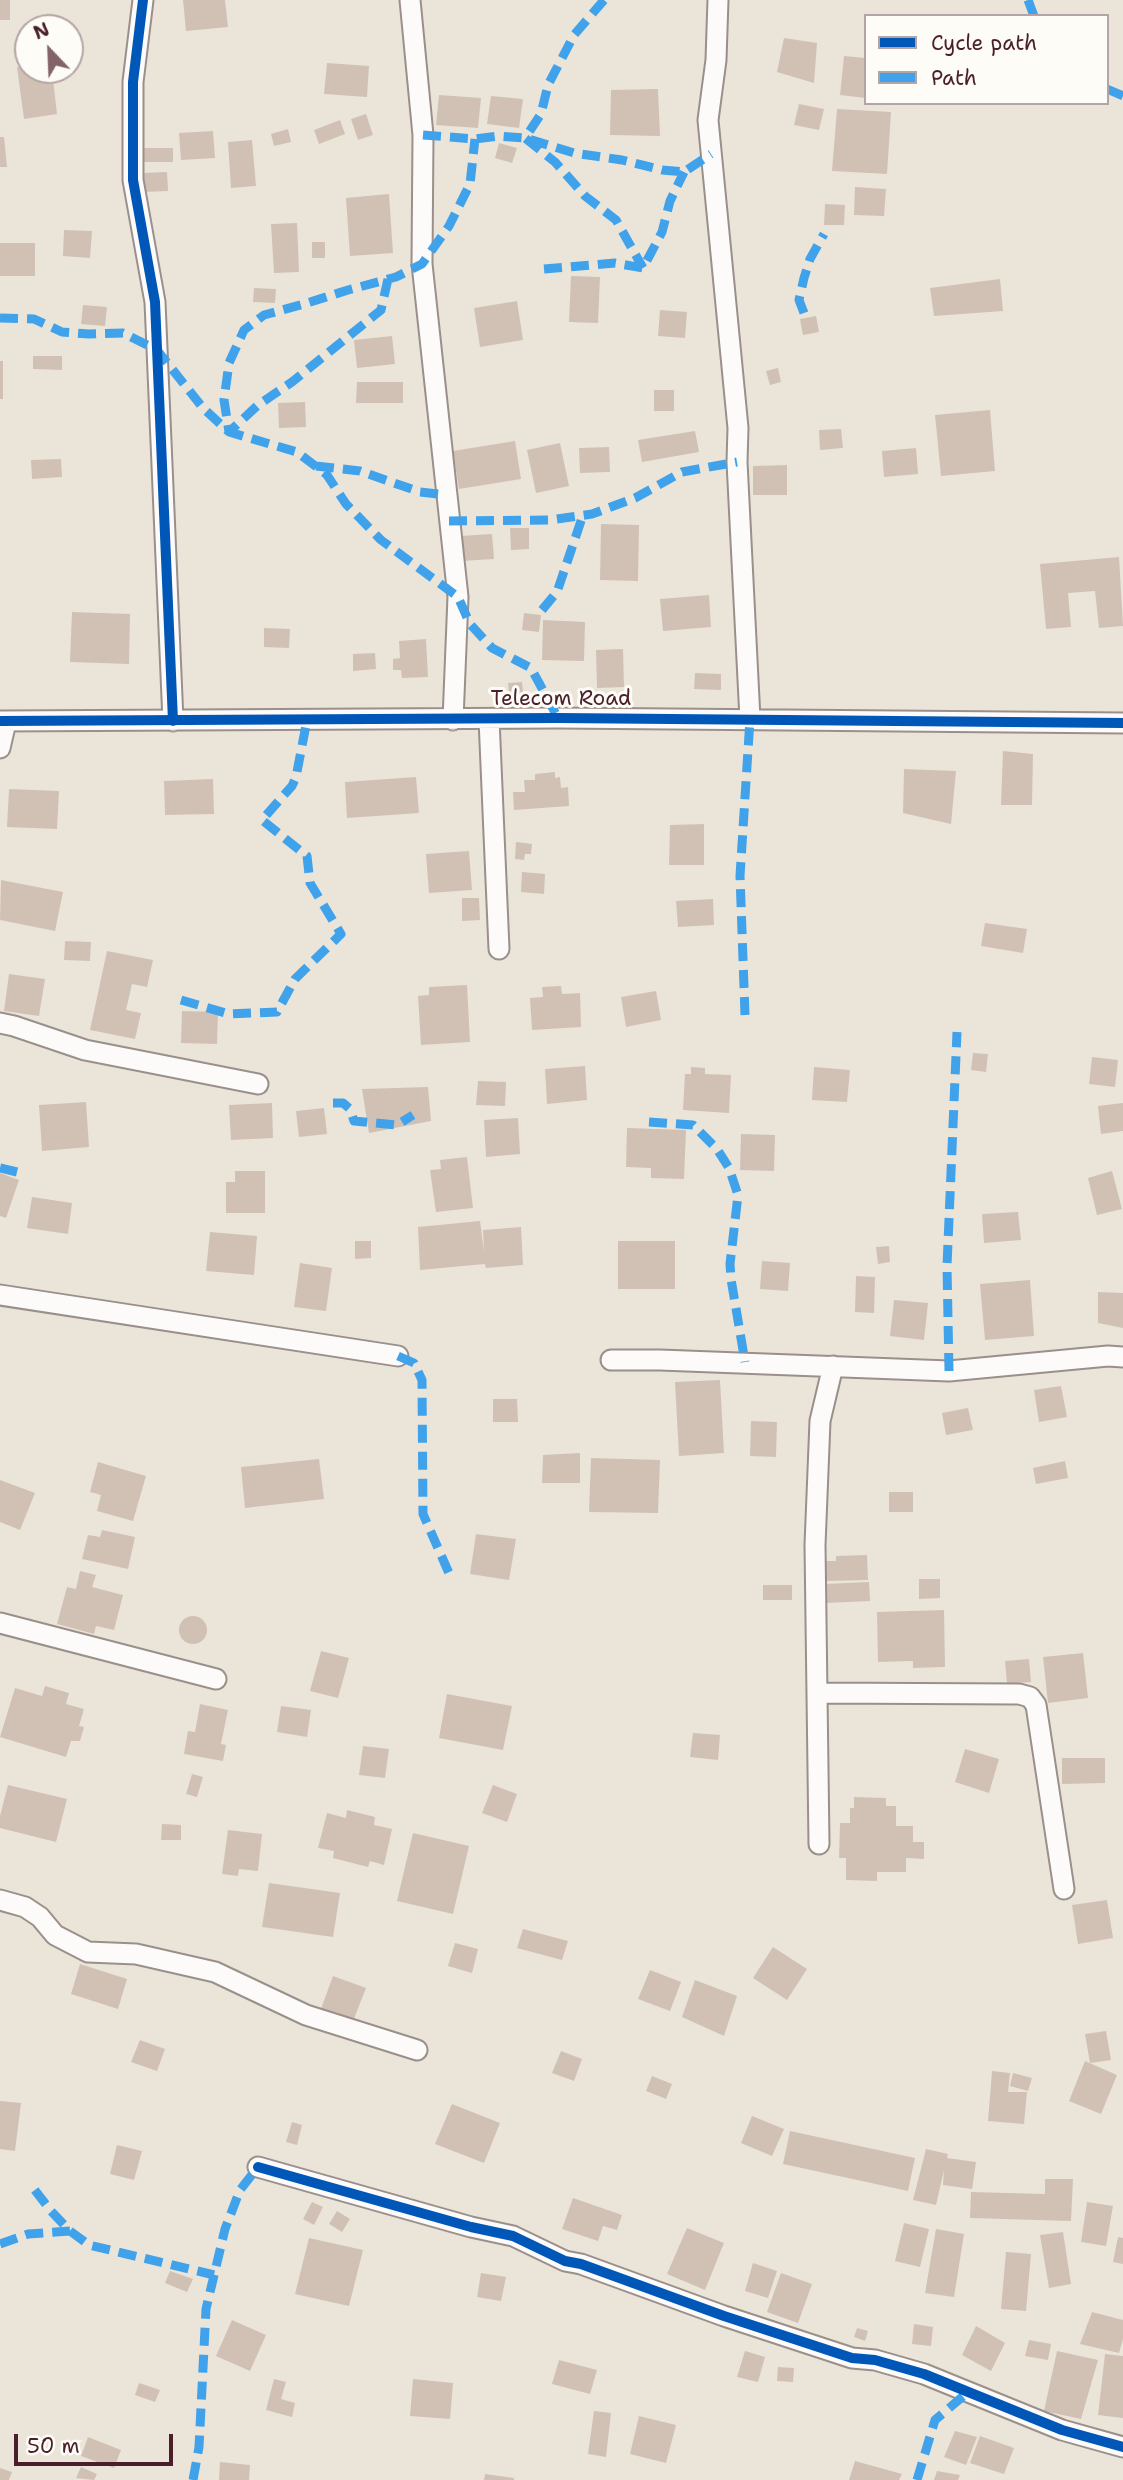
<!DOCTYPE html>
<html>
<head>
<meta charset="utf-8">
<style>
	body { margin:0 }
	#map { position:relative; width:1123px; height:2480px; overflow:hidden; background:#ebe5d9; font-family:"Shantell Sans",sans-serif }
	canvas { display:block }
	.legend { position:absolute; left:864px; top:14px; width:245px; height:91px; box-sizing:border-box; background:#fdfcf7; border:2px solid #b5a4a5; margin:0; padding:9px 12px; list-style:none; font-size:21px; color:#4a1f2b }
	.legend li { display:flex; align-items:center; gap:14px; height:35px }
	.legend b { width:35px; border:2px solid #b5a4a5 }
	.north { position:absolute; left:14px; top:14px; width:70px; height:70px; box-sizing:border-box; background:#fdfcf7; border:2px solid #b5a4a5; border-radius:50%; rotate:337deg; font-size:19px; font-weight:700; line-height:28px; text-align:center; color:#4a1f2b }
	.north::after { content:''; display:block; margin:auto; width:24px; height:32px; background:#826468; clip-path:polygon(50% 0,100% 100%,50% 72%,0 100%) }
	.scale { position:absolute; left:14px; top:2434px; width:159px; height:32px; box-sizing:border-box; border:4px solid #4a1f2b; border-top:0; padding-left:9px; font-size:21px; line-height:24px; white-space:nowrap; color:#4a1f2b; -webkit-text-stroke:5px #fdfcf7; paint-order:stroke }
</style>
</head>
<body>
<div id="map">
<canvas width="1123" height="2480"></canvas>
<ul class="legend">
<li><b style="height:9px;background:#0057b8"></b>Cycle path</li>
<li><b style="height:9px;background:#40a2eb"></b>Path</li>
</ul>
<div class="north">N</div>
<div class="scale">50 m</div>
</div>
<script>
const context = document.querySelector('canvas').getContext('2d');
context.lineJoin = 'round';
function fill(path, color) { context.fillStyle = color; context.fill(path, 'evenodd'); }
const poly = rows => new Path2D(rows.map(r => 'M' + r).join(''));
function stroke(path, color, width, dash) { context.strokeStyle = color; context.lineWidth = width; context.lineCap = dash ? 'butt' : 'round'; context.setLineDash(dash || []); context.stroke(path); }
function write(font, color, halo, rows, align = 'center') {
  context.font = font + ' "Shantell Sans",sans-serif'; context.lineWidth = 6; context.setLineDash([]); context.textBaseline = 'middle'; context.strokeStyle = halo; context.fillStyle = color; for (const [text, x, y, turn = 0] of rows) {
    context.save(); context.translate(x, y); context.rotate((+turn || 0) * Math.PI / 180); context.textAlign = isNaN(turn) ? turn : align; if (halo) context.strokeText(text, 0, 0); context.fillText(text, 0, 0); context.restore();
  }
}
fill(poly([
	[0,0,10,0,10,20,0,20],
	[183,0,225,0,228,27,186,31],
	[784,38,817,43,814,83,777,72],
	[844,56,866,58,866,98,840,95],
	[327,63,369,66,367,97,324,94],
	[28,66,28,70,52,70,57,114,24,119,17,67],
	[658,89,660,136,610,135,611,90],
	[439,95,481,98,478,128,436,125],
	[491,96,523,99,519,128,487,124],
	[799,104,824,109,819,130,794,125],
	[837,109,891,112,887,174,832,171],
	[366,114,373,135,358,140,351,119],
	[340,120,345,134,319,144,314,130],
	[288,129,291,142,274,146,271,134],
	[213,131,215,158,181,160,179,133],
	[0,137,4,137,7,167,0,167],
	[252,140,256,186,231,188,228,142],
	[499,143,517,148,512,163,495,158],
	[143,148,173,148,173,162,143,162],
	[167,172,168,191,142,192,142,173],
	[855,187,886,189,884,216,854,215],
	[389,194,393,253,350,256,346,198],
	[825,204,845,205,844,225,824,225],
	[297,223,299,272,274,273,271,224],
	[64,230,92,231,90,258,63,256],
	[312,242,325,242,325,258,312,258],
	[0,243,35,243,35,276,0,276],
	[571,276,600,277,598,323,569,322],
	[1000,279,1003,311,934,316,930,288],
	[254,288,276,289,275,303,253,302],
	[517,301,523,340,480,347,474,308],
	[83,305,107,307,105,326,81,324],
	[660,310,687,312,685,338,658,336],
	[816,316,819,332,803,335,800,319],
	[392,336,395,364,357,368,354,340],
	[33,356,62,356,62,370,33,369],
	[0,361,3,361,3,399,0,399],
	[778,368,781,382,770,385,766,371],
	[357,382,403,382,403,403,356,403],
	[654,390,674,390,674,411,654,411],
	[305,402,306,427,279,428,278,403],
	[990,410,995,471,941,476,935,415],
	[841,429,843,448,820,450,819,430],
	[695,431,699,452,642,462,638,440],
	[515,441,521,479,459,489,453,451],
	[560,443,569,486,536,493,527,450],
	[609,447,610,472,580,473,579,448],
	[916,448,918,474,884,477,882,451],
	[61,459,62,477,32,479,31,460],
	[787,465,787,495,753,495,753,466],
	[601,524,639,525,638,581,600,580],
	[510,528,529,528,529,549,511,550],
	[492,534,494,559,461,561,460,536],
	[1119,557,1123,626,1099,628,1095,591,1068,593,1071,627,1046,629,1040,564],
	[709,595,711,627,663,631,660,599],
	[72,612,130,614,129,664,70,662],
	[524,613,541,615,539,632,522,630],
	[543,620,585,622,584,661,542,660],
	[264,628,290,629,289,648,264,647],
	[426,639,428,677,402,678,401,670,393,670,393,659,400,658,399,641],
	[623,649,624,687,597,688,596,650],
	[375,653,376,669,353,671,353,654],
	[695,673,721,674,721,690,694,689],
	[522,682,523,692,509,694,508,683],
	[1003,751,1033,754,1032,805,1001,805],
	[904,769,956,771,951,824,903,813],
	[555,772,555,778,560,777,561,788,568,787,569,806,514,810,513,792,525,792,524,780,535,780,535,774],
	[416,777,419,813,347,818,345,782],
	[213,779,214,814,165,815,164,781],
	[9,789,59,791,57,829,7,827],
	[704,824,704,865,669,865,670,825],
	[516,842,532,844,531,854,525,854,524,860,515,859],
	[469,851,472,890,429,893,426,854],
	[522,872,545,874,544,894,521,892],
	[1,880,63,892,55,931,0,920],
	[462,898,479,898,480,920,462,921],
	[713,899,714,925,678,927,676,901],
	[985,923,1027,929,1023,953,981,946],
	[65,941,91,942,90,961,64,960],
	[107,951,153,960,147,987,132,984,126,1010,141,1013,135,1039,90,1030],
	[9,974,45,979,39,1016,4,1011],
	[467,985,470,1042,421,1045,418,996,429,995,429,987],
	[561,986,562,994,580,993,581,1027,532,1030,530,998,543,997,542,987],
	[656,991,661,1020,626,1027,621,997],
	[182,1011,218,1012,217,1044,181,1043],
	[973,1053,988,1054,986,1072,971,1070],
	[1092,1057,1118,1060,1115,1087,1089,1084],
	[585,1066,587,1100,547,1104,545,1069],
	[691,1067,705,1068,705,1074,731,1075,729,1113,683,1110,685,1074,691,1074],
	[814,1067,850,1070,847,1102,812,1100],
	[478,1081,506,1082,505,1106,476,1105],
	[428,1087,431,1121,369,1133,362,1089],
	[86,1102,89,1147,42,1151,39,1105],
	[272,1103,273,1138,231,1140,229,1105],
	[1123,1103,1123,1131,1101,1134,1098,1106],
	[324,1108,327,1134,299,1137,296,1111],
	[518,1118,520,1154,486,1157,484,1120],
	[627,1128,686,1130,684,1179,651,1178,651,1168,626,1167],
	[741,1134,775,1135,774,1171,740,1170],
	[467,1157,473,1208,436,1212,430,1170,441,1169,440,1160],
	[235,1171,265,1171,265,1213,226,1213,226,1182,235,1182],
	[1112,1171,1122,1209,1097,1215,1088,1178],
	[0,1173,19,1180,6,1218,0,1216],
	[32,1197,72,1203,68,1234,27,1228],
	[1018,1212,1021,1240,984,1243,982,1214],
	[480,1221,484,1252,483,1230,521,1227,523,1265,486,1268,485,1264,420,1270,418,1227],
	[210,1232,257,1236,254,1275,206,1271],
	[355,1241,371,1241,371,1258,355,1259],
	[618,1241,675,1241,675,1289,618,1289],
	[889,1246,890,1262,878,1264,876,1247],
	[762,1261,790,1263,788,1291,760,1289],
	[300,1263,332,1268,326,1311,294,1307],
	[856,1276,875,1277,874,1313,855,1312],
	[1030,1280,1034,1336,985,1340,980,1284],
	[1098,1292,1123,1293,1123,1328,1098,1323],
	[894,1300,928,1303,924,1340,890,1336],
	[720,1380,724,1453,679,1456,675,1382],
	[1061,1386,1067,1417,1039,1422,1034,1390],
	[493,1399,517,1399,518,1422,493,1422],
	[968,1408,973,1430,946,1435,942,1413],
	[751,1421,777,1422,776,1457,750,1456],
	[580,1453,580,1483,542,1483,543,1455],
	[591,1458,660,1460,658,1513,589,1512],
	[319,1459,324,1499,245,1508,241,1467],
	[1065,1461,1068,1478,1036,1484,1033,1468],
	[98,1462,146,1476,133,1521,97,1511,101,1495,90,1492],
	[0,1480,35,1493,20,1530,0,1522],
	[889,1492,913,1492,913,1512,889,1512],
	[102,1530,135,1537,128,1569,82,1559,88,1535,100,1537],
	[476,1534,516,1539,509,1580,470,1574],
	[867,1555,868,1580,825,1581,825,1561,836,1561,836,1556],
	[80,1571,96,1575,92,1587,123,1595,114,1630,96,1626,94,1634,57,1624,67,1587,76,1589],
	[919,1579,940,1579,940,1598,919,1599],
	[869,1582,870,1601,825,1603,824,1584],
	[763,1585,792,1585,792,1600,763,1600],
	[944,1610,945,1667,913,1668,913,1661,878,1662,877,1612],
	'179 1630a14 14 0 1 1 28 0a14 14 0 1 1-28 0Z',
	[321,1651,349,1658,338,1698,310,1691],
	[1083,1653,1088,1698,1048,1703,1043,1657],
	[1029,1659,1031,1682,1007,1684,1005,1661],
	[45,1686,69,1693,66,1704,84,1709,79,1726,84,1727,80,1741,71,1741,66,1757,0,1737,15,1688,42,1696],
	[447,1694,512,1706,503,1750,439,1738],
	[200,1704,228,1710,221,1744,226,1745,223,1761,184,1754,188,1731,195,1732],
	[281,1706,311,1710,307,1737,277,1732],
	[693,1733,720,1735,718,1760,690,1757],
	[363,1746,389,1749,385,1778,359,1775],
	[965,1749,999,1759,989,1793,955,1782],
	[1062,1758,1105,1758,1105,1783,1062,1784],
	[192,1774,203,1777,197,1797,186,1794],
	[8,1785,67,1799,56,1842,0,1828,0,1816],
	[493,1785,517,1794,507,1822,482,1813],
	[854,1797,886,1798,886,1806,896,1806,896,1826,913,1826,913,1842,924,1842,924,1859,906,1858,906,1872,877,1872,877,1881,846,1880,846,1858,839,1858,840,1823,850,1823,850,1808,854,1808],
	[347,1810,375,1817,374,1825,392,1829,384,1865,370,1861,368,1867,333,1858,334,1851,318,1848,327,1813,346,1818],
	[162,1824,181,1825,181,1840,161,1840],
	[228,1830,262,1834,258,1871,239,1869,238,1876,222,1874],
	[413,1833,469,1846,453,1914,397,1901],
	[269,1883,340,1893,333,1937,262,1927],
	[1107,1900,1113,1938,1078,1944,1072,1905],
	[523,1929,568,1941,562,1960,517,1948],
	[455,1943,478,1949,472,1973,448,1966],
	[773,1947,807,1969,787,2000,753,1978],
	[80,1964,127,1979,118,2009,71,1994],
	[650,1970,681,1982,670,2011,638,1999],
	[333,1976,366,1988,350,2029,318,2017],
	[695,1980,737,1996,724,2036,682,2017],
	[1106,2031,1111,2060,1090,2063,1085,2034],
	[140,2040,165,2049,157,2071,131,2062],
	[561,2051,582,2059,574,2081,552,2073],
	[1085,2061,1117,2075,1101,2114,1069,2101],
	[992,2071,1010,2073,1008,2092,1027,2092,1024,2124,988,2121],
	[1013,2073,1032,2078,1028,2091,1010,2086],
	[652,2076,672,2084,666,2099,646,2091],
	[0,2101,21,2103,15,2151,0,2149],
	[452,2104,500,2123,484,2163,435,2144],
	[752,2116,784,2129,772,2156,741,2143],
	[292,2122,302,2125,297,2145,286,2142],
	[790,2131,915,2158,908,2191,783,2164],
	[117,2145,142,2151,134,2180,110,2174],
	[926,2149,948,2154,947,2158,976,2162,972,2189,943,2185,944,2170,936,2205,913,2200],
	[1045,2179,1073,2179,1071,2221,970,2218,971,2192,1045,2194],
	[573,2198,622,2215,617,2230,603,2226,598,2241,562,2229],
	[312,2202,323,2207,314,2225,303,2219],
	[1087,2202,1113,2206,1106,2246,1081,2242],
	[337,2211,350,2219,342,2232,329,2224],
	[904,2223,929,2229,920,2267,895,2261],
	[687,2228,724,2243,705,2290,667,2274],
	[936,2229,964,2234,954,2297,925,2293],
	[1063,2232,1071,2284,1049,2288,1040,2235],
	[1118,2237,1123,2238,1123,2264,1113,2262],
	[309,2238,363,2250,349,2306,295,2294],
	[1006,2252,1031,2254,1026,2311,1001,2309],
	[753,2263,777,2271,768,2298,745,2291],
	[170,2271,193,2279,187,2292,165,2283],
	[481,2273,506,2277,501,2301,477,2297],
	[781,2273,812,2284,798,2323,767,2312],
	[1092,2312,1123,2320,1123,2339,1119,2353,1080,2344],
	[232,2320,266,2335,250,2371,216,2356],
	[914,2324,933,2327,931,2346,912,2344],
	[976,2326,1005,2343,991,2371,962,2355],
	[857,2328,868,2331,865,2341,854,2337],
	[1029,2340,1051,2344,1048,2360,1025,2356],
	[745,2351,765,2357,758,2382,737,2377],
	[1057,2351,1098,2360,1081,2419,1044,2411],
	[1105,2354,1123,2356,1123,2418,1098,2415],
	[559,2360,597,2370,590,2394,552,2384],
	[778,2367,794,2368,793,2382,777,2381],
	[274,2379,286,2382,281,2399,295,2403,292,2417,266,2410],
	[413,2379,453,2383,450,2419,410,2416],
	[139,2383,160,2390,155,2402,135,2395],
	[594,2411,611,2413,606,2457,588,2454],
	[639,2416,676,2425,666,2463,630,2454],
	[955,2431,977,2437,966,2465,944,2457],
	[980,2436,1014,2448,1004,2474,970,2463],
	[88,2437,121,2450,114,2468,81,2456],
	[855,2461,902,2474,899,2480,849,2480],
	[220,2462,250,2465,249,2480,219,2480],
	[81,2467,97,2474,94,2480,76,2478],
	[0,2468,12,2472,9,2480,0,2480],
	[937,2471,960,2475,958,2480,934,2480],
	[485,2474,514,2478,514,2480,484,2480]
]), '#d1c1b5');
const street = poly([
	[143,0,133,82,133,180,155,302,173,721],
	[410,0,423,135,422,264,458,597,453,720],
	[718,0,716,60,708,120,738,428,737,462,750,719],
	[489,719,499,949],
	[0,721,558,718,1123,723],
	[0,748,6,722],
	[0,1023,14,1026,85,1050,258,1084],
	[0,1295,398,1356],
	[611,1360,660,1360,949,1371,1108,1356,1123,1357],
	[0,1623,216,1679],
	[817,1693,1019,1694,1030,1697,1036,1705,1064,1889],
	[819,1844,815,1545,820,1421,833,1366],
	[0,1900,25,1907,40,1917,55,1935,88,1952,136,1954,215,1972,306,2015,417,2050],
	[258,2167,471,2227,513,2236,565,2261,581,2264,724,2316,852,2358,875,2360,924,2374,1062,2430,1123,2447]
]);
stroke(street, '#9a8f8b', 23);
stroke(street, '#fcfbf9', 19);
stroke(poly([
	[604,0,574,35,548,85,541,114,525,138,555,162,585,196,616,220,643,268],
	[1028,0,1034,16],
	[1107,89,1123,96],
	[423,135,475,139,498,136,525,138,574,153,622,160,662,170,684,172,711,154],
	[544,269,615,263,643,268,662,232,670,201,684,172],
	[388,279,381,310,292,382,258,405,229,432,224,400,229,363,244,330,264,315,304,304,348,290,396,277,422,264,449,226,470,184,475,139],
	[804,313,799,300,804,278,810,259,824,234],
	[0,318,34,319,62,332,89,334,123,333,157,350,203,408,229,432,297,452,327,475,346,504,381,540,458,597,470,624,492,648,531,668,558,718],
	[316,466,360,471,420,492,447,495],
	[449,521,550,520,592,514,635,498,682,472,737,462],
	[542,610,557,592,583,515],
	[181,1000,229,1014,277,1012,295,979,341,934,310,883,307,856,262,820,292,786,296,777,307,720],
	[745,1015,740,876,750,719],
	[333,1103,343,1103,350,1109,354,1121,397,1125,413,1115],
	[649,1122,693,1125,717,1149,729,1168,738,1195,730,1264,731,1279,745,1362],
	[0,1168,17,1172],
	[398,1356,414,1363,422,1380,423,1514,452,1580],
	[949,1371,947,1266,957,1032],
	[70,2231,89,2245,214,2275],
	[0,2244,28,2234,70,2231,51,2211,31,2185],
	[193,2480,199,2447,206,2309,225,2229,240,2190,258,2167],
	[917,2480,935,2420,967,2393]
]), '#40a2eb', 9, [18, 9]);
stroke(poly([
	[143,0,133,82,133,180,155,302,173,721],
	[0,721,558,718,1123,723],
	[258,2167,471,2227,513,2236,565,2261,581,2264,724,2316,852,2358,875,2360,924,2374,1062,2430,1123,2447]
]), '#0057b8', 10);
write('21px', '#4a1f2b', '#fdfcf7', [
	["Telecom Road",561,700]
]);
</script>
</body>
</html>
